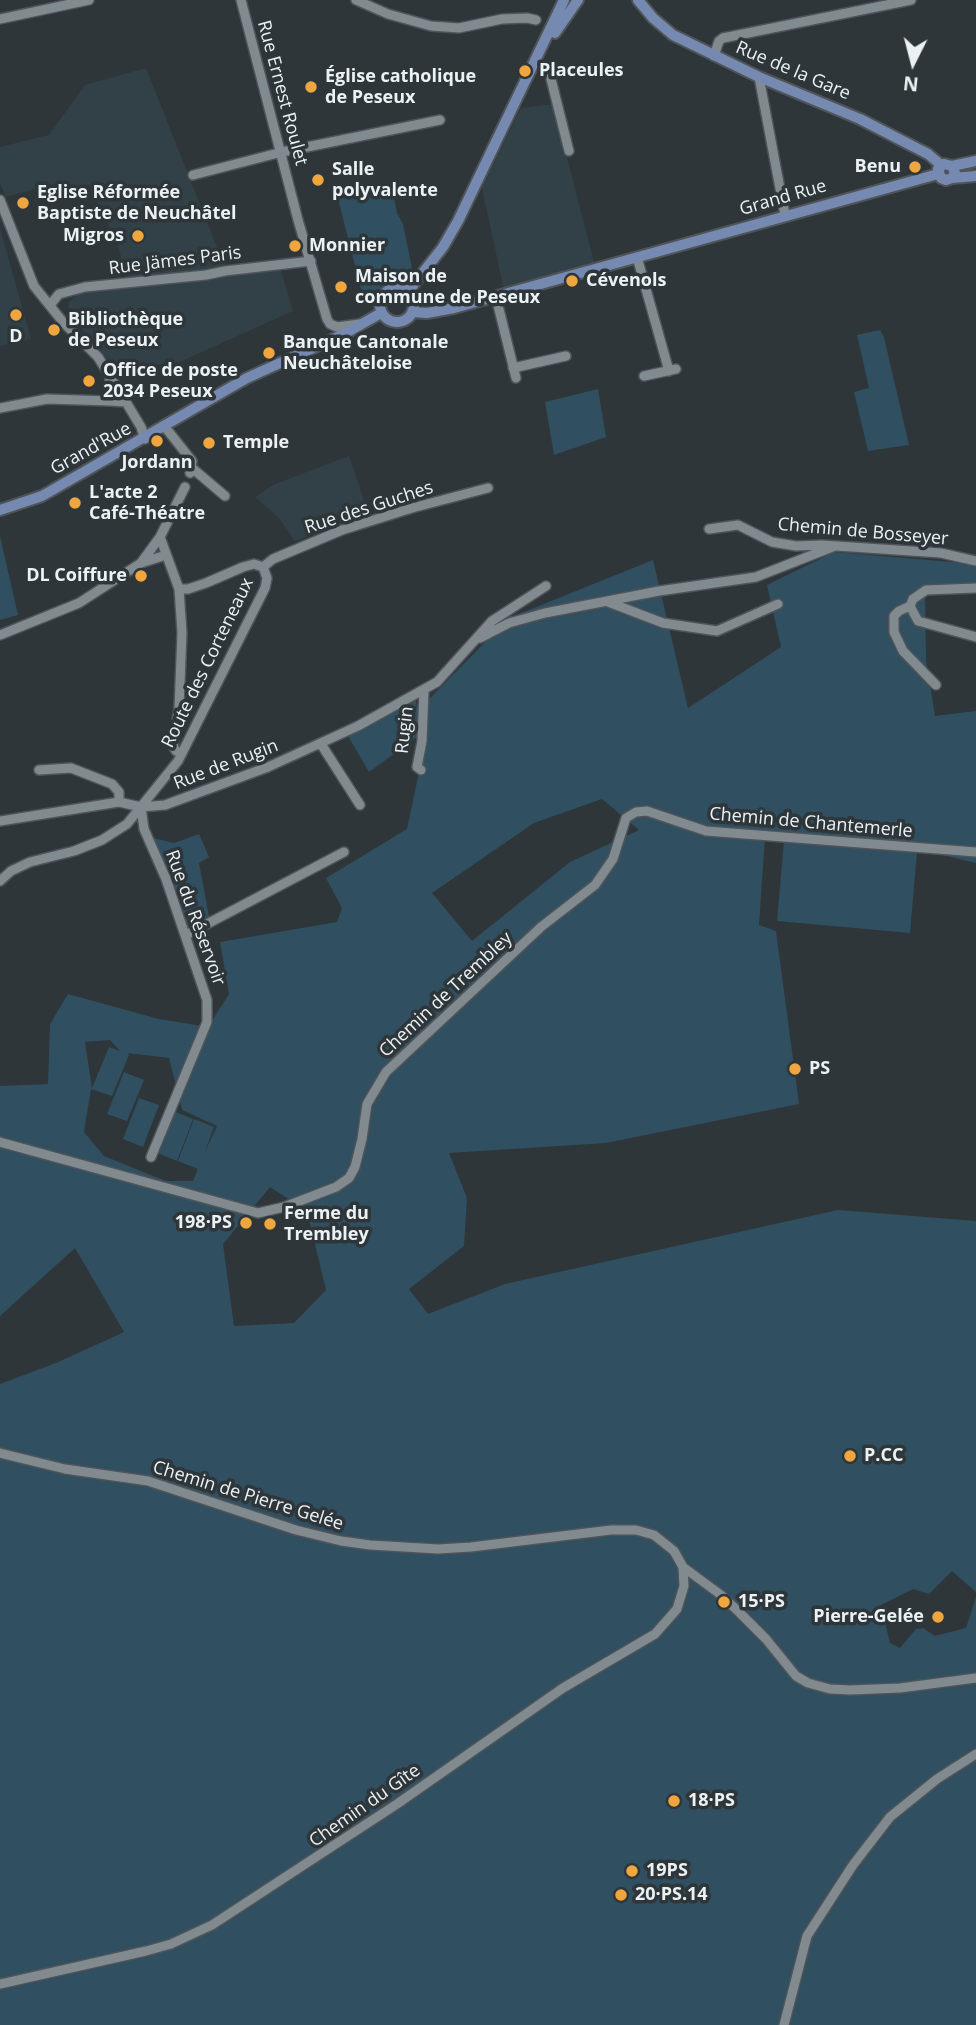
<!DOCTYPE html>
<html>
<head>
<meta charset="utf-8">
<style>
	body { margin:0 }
	#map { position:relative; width:976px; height:2025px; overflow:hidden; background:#2e363a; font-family:"Open Sans",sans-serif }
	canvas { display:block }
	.north { position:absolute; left:878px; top:28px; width:70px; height:70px; -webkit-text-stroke:5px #2e363a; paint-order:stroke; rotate:186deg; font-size:19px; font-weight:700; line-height:28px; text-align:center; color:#ecf1f4 }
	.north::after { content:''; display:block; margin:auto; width:24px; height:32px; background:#ecf1f4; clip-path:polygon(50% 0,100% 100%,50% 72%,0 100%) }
</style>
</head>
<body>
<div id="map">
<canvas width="976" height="2025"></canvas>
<div class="north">N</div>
</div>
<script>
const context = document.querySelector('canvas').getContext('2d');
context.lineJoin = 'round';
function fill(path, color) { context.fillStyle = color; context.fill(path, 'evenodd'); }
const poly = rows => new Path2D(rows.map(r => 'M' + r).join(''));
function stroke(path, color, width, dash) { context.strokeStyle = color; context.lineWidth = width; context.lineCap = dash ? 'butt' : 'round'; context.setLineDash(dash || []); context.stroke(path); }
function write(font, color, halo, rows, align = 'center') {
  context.font = font + ' "Open Sans",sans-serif'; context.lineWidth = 7; context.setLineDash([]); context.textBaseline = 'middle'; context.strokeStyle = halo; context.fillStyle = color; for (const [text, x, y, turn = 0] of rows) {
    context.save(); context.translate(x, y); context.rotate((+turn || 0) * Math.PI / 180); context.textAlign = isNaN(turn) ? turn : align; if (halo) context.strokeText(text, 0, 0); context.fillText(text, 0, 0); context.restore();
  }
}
fill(poly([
	[146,68,224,265,278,261,293,311,175,364,114,366,69,315,68,309,69,302,85,287,124,282,126,273,117,243,89,185,59,190,46,186,6,197,0,183,0,147,49,135,85,85],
	[553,104,594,262,504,290,482,188,521,108],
	[0,228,31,339,0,346],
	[349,456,369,515,295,541,279,518,255,497,275,484]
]), '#324048');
fill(poly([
	[391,184,397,213,403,224,413,273,384,283,365,305,338,199],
	[880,330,884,337,909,445,868,451,854,392,869,388,857,335],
	[598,389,606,437,554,455,545,402],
	[0,536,18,615,0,620],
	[834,552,976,564,976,590,925,593,926,660,935,716,976,711,976,863,917,849,765,837,759,925,776,931,799,1104,606,1143,449,1153,467,1198,464,1246,409,1289,428,1314,505,1284,838,1210,976,1221,976,1592,952,1571,929,1594,913,1589,881,1605,890,1643,900,1648,916,1629,923,1628,935,1636,966,1628,976,1597,976,2025,0,2025,0,1384,56,1363,124,1332,75,1248,0,1316,0,1086,48,1084,50,1024,68,994,159,1019,208,1027,229,994,220,942,337,922,342,908,326,878,407,829,426,739,429,699,509,618,653,560,688,708,781,647,767,585],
	[602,799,639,830,570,862,472,941,432,893,534,823],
	[110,1040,120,1051,109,1047,92,1088,85,1042],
	[127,1053,169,1058,182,1110,217,1126,204,1154,214,1127,194,1119,178,1161,198,1169,193,1181,166,1181,104,1156,84,1132,91,1089,112,1096,129,1055],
	[270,1187,307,1211,326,1290,294,1323,234,1326,223,1244],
	[416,700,420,735,369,772,348,736],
	[199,834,209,857,199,863,209,917,189,927,186,926,180,908,182,907,181,904,186,901,183,893,175,895,153,838,174,843],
	[784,841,917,852,910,933,777,921],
	[124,1072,144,1080,127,1121,107,1114],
	[139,1098,159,1105,143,1147,123,1139],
	[173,1111,193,1119,177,1161,157,1153]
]), '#304f60');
const minor = poly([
	[241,0,298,220,327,319,330,324,337,327,359,324],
	[356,0,388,14,431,26,459,28,502,19,527,18,536,20],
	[0,19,89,0],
	[714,56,719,41,723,38,911,0],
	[536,62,546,69,550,75,569,151],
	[759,77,785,215],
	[193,175,282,152,440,120],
	[0,200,34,286,63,322,98,357,126,402,110,401],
	[637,257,669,371],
	[496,297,516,378],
	[50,305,59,294,85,287,206,275,225,271,311,261],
	[513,368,566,356],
	[644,376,676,369],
	[126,402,141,427,145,439],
	[0,408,47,399,110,401,110,379],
	[165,427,192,461,190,473],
	[192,468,225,496],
	[709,529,738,525,772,542,796,546,822,545,941,553,976,561],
	[160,537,179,589,182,633,179,708,173,746,176,751],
	[141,563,160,537,185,487],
	[263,567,273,559,342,530,412,508,488,488],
	[976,588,926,590,913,599,910,606,918,621,976,637],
	[179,589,188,589,206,583,243,567,254,564,263,567],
	[608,602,663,623,717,631,778,604],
	[910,606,899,611,894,616,894,632,903,651,936,685],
	[0,635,79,603,141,563,166,555],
	[480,638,509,623,545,613,659,591,756,577,835,546],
	[321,744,360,805],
	[39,770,71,768,112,784,119,792,119,802],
	[421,770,417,767,422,741,424,690],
	[141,807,144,829,166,879,207,1000,207,1022,151,1157],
	[0,821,119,802,141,807,165,805,268,767,358,726,437,682,492,621,546,586],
	[0,881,11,871,30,862,74,851,102,840,127,824,178,761,265,588,267,578,263,567],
	[186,935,344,852],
	[0,1142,258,1213,284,1207,336,1187,349,1178,355,1167,362,1139,367,1104,386,1072,541,927,595,885,613,859,626,818,636,812,647,811,706,831,976,852],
	[0,1453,65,1469,148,1481,296,1530,341,1541,370,1545,438,1549,471,1547,611,1530,636,1530,654,1535,674,1551,683,1567,684,1586,677,1609,655,1634,563,1688,397,1804,212,1925,171,1944,146,1951,0,1984],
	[683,1567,721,1595,740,1613,766,1639,796,1676,808,1683,830,1689,850,1690,900,1688,976,1678],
	[784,2025,807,1936,853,1865,890,1817,937,1779,976,1754]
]);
const major = poly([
	[638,0,653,18,673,35,759,77,860,119,928,154,941,165],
	[555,33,578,0],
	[952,166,955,173,952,178,946,180,941,178,938,169,944,164,952,166,976,161],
	[952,178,976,176],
	'380 305a17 17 0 1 1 34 0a17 17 0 1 1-34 0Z',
	[407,293,443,247,458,221,564,0],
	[412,312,427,313,454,308,938,174],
	[0,510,42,496,247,378,346,333,381,313]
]);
stroke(minor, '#4e5458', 12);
stroke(major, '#4e5458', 14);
stroke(minor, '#818a8f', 9);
stroke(major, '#7689b1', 10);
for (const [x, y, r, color] of [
	[525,71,7,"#f0a63f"],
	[311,87,7,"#f0a63f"],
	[915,167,7,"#f0a63f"],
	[318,180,7,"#f0a63f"],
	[23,203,7,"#f0a63f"],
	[138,236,7,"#f0a63f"],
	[295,246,7,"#f0a63f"],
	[572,281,7,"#f0a63f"],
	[341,287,7,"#f0a63f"],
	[16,315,7,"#f0a63f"],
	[54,330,7,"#f0a63f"],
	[269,353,7,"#f0a63f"],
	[89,381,7,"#f0a63f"],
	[157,441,7,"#f0a63f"],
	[209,443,7,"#f0a63f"],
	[75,503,7,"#f0a63f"],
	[141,576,7,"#f0a63f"],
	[795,1069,7,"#f0a63f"],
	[246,1223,7,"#f0a63f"],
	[270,1224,7,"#f0a63f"],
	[850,1456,7,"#f0a63f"],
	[724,1602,7,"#f0a63f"],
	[938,1617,7,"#f0a63f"],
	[674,1801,7,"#f0a63f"],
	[632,1871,7,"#f0a63f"],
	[621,1895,7,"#f0a63f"]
]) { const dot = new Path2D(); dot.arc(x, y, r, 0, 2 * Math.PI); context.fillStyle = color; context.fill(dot); stroke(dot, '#2e363a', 2.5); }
write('bold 18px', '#ecf1f4', '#2e363a', [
	["Placeules",539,71],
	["Église catholique",325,77],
	["de Peseux",325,98],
	["Benu",901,167,"right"],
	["Salle",332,170],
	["polyvalente",332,191],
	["Eglise Réformée",37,193],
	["Baptiste de Neuchâtel",37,214],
	["Migros",124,236,"right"],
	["Monnier",309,246],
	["Maison de",355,277],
	["commune de Peseux",355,298],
	["Cévenols",586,281],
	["Bibliothèque",68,320],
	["de Peseux",68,341],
	["D",16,337,"center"],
	["Banque Cantonale",283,343],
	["Neuchâteloise",283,364],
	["Office de poste",103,371],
	["2034 Peseux",103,392],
	["Temple",223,443],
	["Jordann",157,463,"center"],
	["L'acte 2",89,493],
	["Café-Théatre",89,514],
	["DL Coiffure",127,576,"right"],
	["PS",809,1069],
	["Ferme du",284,1214],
	["Trembley",284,1235],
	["198·PS",232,1223,"right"],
	["P.CC",864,1456],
	["15·PS",738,1602],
	["Pierre-Gelée",924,1617,"right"],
	["18·PS",688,1801],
	["19PS",646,1871],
	["20·PS.14",635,1895]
], 'left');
write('18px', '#ecf1f4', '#2e363a', [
	["Rue de la Gare",793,71,23],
	["Rue Ernest Roulet",282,93,75],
	["Grand Rue",783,198,-16],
	["Rue Jämes Paris",175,261,-7],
	["Grand'Rue",91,449,-29],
	["Rue des Guches",369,508,-18],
	["Chemin de Bosseyer",863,532,5],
	["Route des Corteneaux",208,663,-64],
	["Rugin",405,730,-84],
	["Rue de Rugin",226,765,-21],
	["Chemin de Chantemerle",811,823,5],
	["Rue du Réservoir",195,918,70],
	["Chemin de Trembley",446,995,-43],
	["Chemin de Pierre Gelée",248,1496,17],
	["Chemin du Gîte",365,1806,-35]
]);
</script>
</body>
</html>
